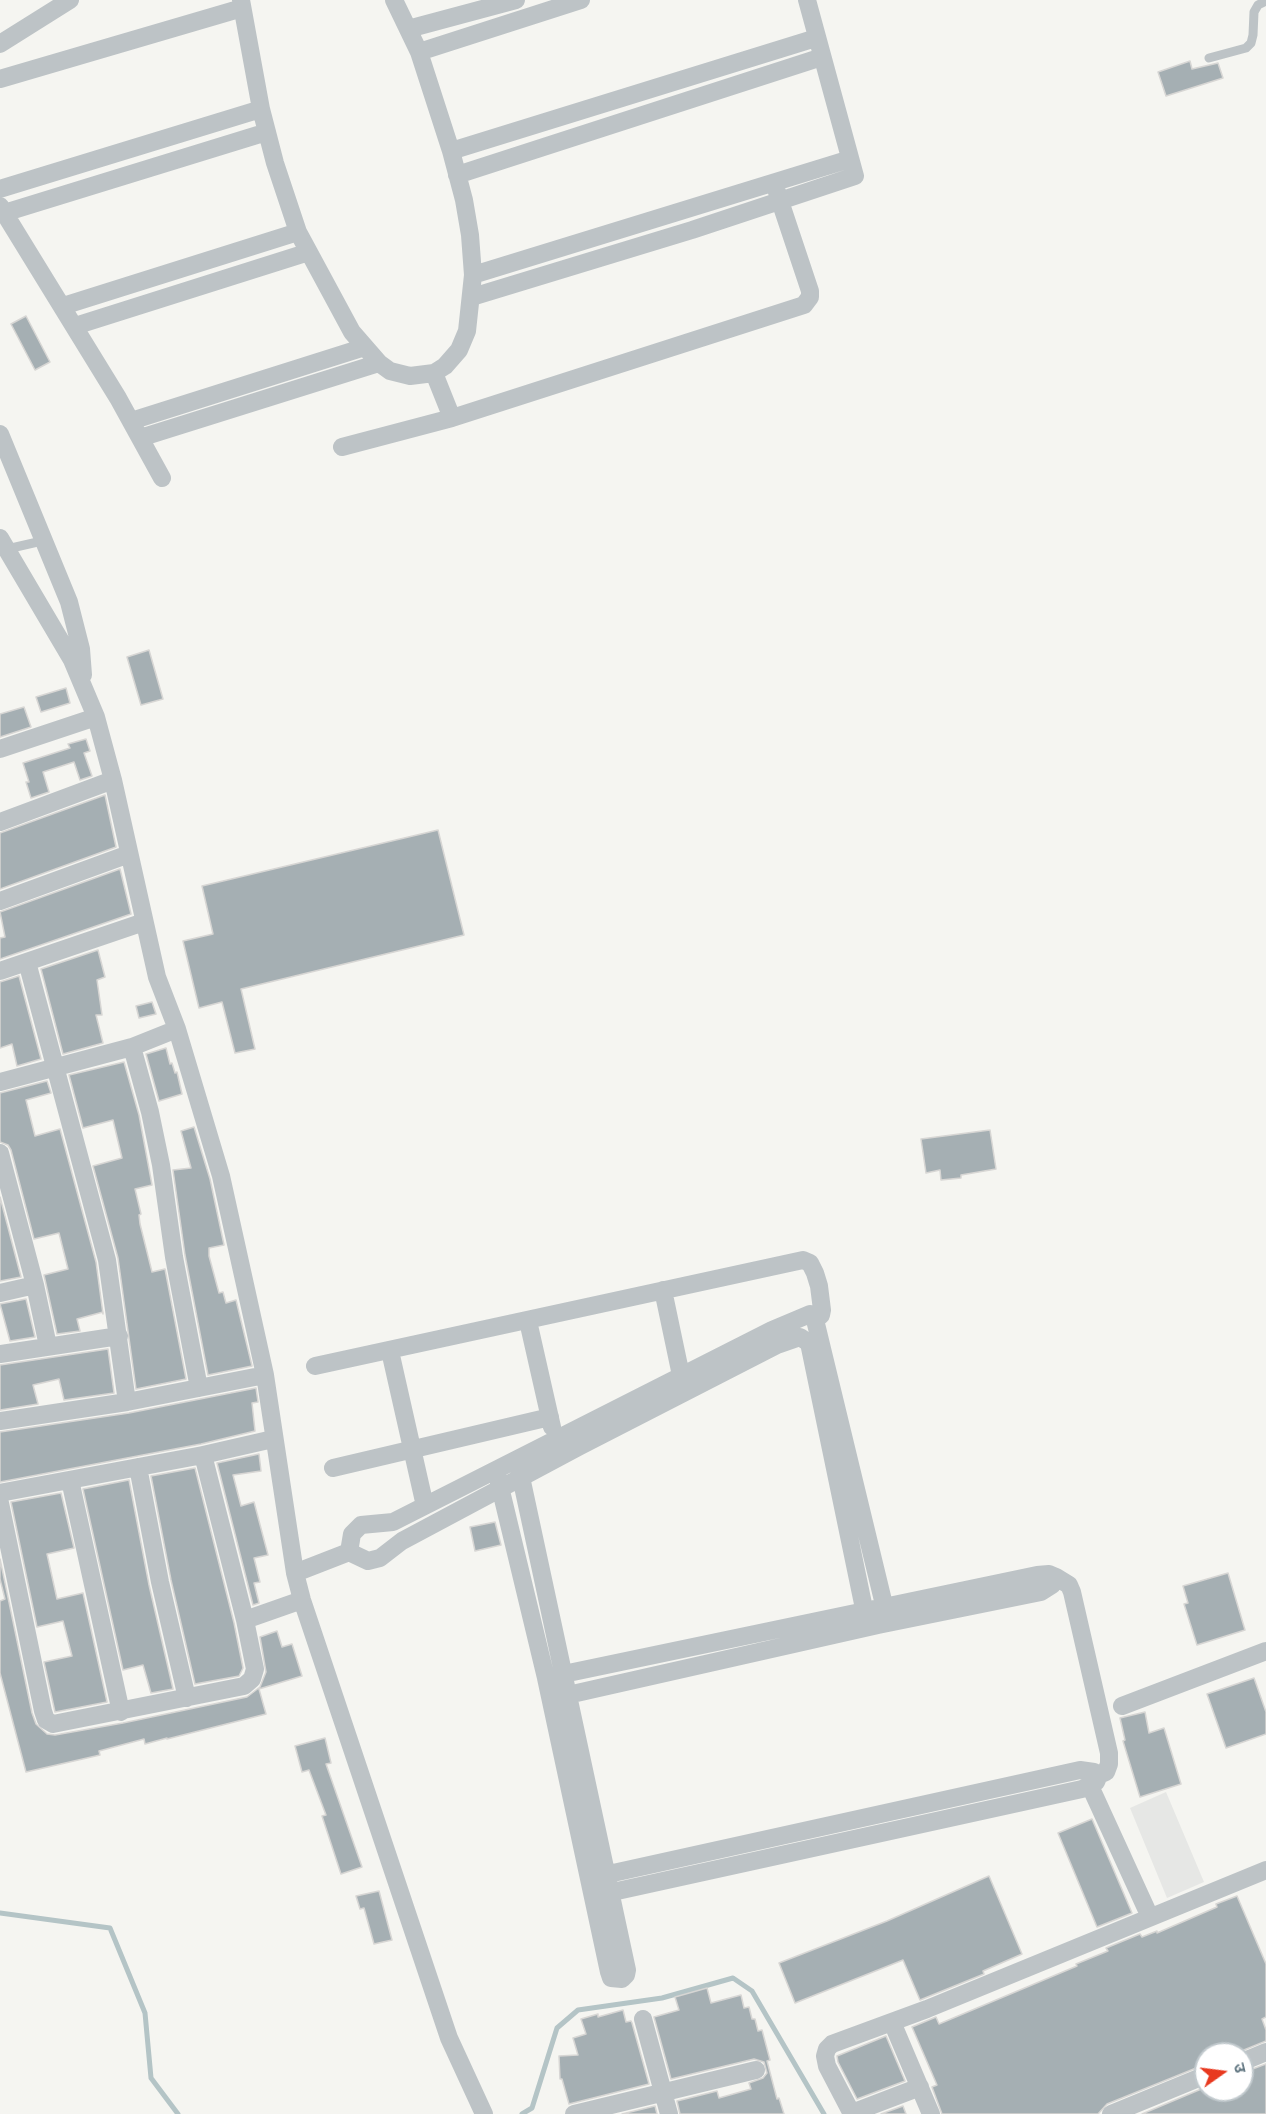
<!DOCTYPE html>
<html>
<head>
<meta charset="utf-8">
<style>
	body { margin:0 }
	#map { position:relative; width:1266px; height:2114px; overflow:hidden; background:#f5f5f1; font-family:Roboto,"Noto Sans Devanagari",sans-serif }
	canvas { display:block }
	.north { position:absolute; left:1194px; top:2042px; width:60px; height:60px; box-sizing:border-box; background:#fff; border:2px solid #c1c9cd; border-radius:50%; rotate:76deg; font-size:16px; font-weight:700; line-height:24px; text-align:center; color:#637883 }
	.north::after { content:''; display:block; margin:auto; width:21px; height:27px; background:#e8391f; clip-path:polygon(50% 0,100% 100%,50% 72%,0 100%) }
</style>
</head>
<body>
<div id="map">
<canvas width="1266" height="2114"></canvas>
<div class="north">उ</div>
</div>
<script>
const context = document.querySelector('canvas').getContext('2d');
context.lineJoin = 'round';
function fill(path, color) { context.fillStyle = color; context.fill(path, 'evenodd'); }
const poly = rows => new Path2D(rows.map(r => 'M' + r).join(''));
function stroke(path, color, width, dash) { context.strokeStyle = color; context.lineWidth = width; context.lineCap = dash ? 'butt' : 'round'; context.setLineDash(dash || []); context.stroke(path); }
fill(poly([
	[1166,1792,1204,1882,1167,1898,1130,1808]
]), '#e6e7e5');
stroke(poly([
	[0,1913,110,1928,145,2013,151,2078,178,2114],
	[522,2114,532,2108,557,2028,578,2010,662,1998,733,1978,752,1991,824,2114]
]), '#b4c4c6', 5);
const building = poly([
	[1190,61,1192,69,1218,63,1223,78,1166,96,1158,72,1190,61],
	[26,316,50,362,35,370,11,324,26,316],
	[149,650,163,699,141,705,127,657,149,650],
	[66,688,70,703,41,712,36,697,66,688],
	[24,707,31,727,0,737,0,714,24,707],
	[86,739,90,751,84,753,92,776,80,780,74,762,43,772,49,792,31,798,26,782,29,782,23,763,70,748,68,744,86,739],
	[105,795,116,847,0,889,0,833,105,795],
	[438,830,464,935,241,989,255,1049,235,1053,222,1002,199,1008,183,941,213,934,202,886,438,830],
	[120,869,131,914,0,959,0,938,5,937,0,912,120,869],
	[98,950,105,977,97,980,102,1015,96,1015,103,1043,63,1054,41,969,98,950],
	[19,976,41,1059,17,1066,12,1044,0,1048,0,982,19,976],
	[152,1002,156,1014,139,1018,136,1006,152,1002],
	[166,1048,170,1064,172,1063,175,1073,177,1072,182,1094,159,1101,146,1054,166,1048],
	[124,1062,139,1115,152,1185,135,1189,141,1214,139,1215,140,1224,152,1272,165,1269,186,1379,136,1389,118,1258,93,1166,122,1158,113,1120,83,1128,69,1075,124,1062],
	[47,1081,51,1093,26,1100,35,1136,60,1129,96,1262,103,1314,103,1312,77,1319,80,1331,57,1334,44,1275,68,1269,59,1233,34,1239,11,1150,8,1145,0,1142,0,1093,47,1081],
	[194,1127,210,1179,224,1245,209,1248,209,1256,219,1293,223,1292,226,1303,236,1300,252,1366,208,1375,185,1255,173,1170,191,1168,181,1131,194,1127],
	[990,1130,996,1169,961,1175,961,1178,941,1180,940,1170,926,1173,921,1139,990,1130],
	[0,1197,21,1277,0,1281,0,1197],
	[26,1299,35,1337,10,1341,0,1304,26,1299],
	[108,1349,114,1393,64,1400,59,1379,33,1385,38,1404,0,1410,0,1365,108,1349],
	[256,1388,258,1402,252,1403,255,1431,201,1444,0,1482,0,1432,129,1413,256,1388],
	[259,1454,261,1471,233,1475,241,1506,254,1502,268,1555,254,1558,260,1582,254,1583,259,1603,253,1605,217,1463,259,1454],
	[195,1468,234,1623,243,1668,239,1676,195,1684,171,1580,151,1476,195,1468],
	[129,1480,149,1585,173,1689,151,1693,143,1665,123,1670,83,1489,129,1480],
	[61,1493,74,1548,47,1554,57,1599,83,1593,107,1702,55,1712,44,1662,72,1656,63,1621,37,1627,11,1502,61,1493],
	[495,1522,501,1545,475,1551,470,1527,495,1522],
	[0,1559,32,1713,36,1724,47,1734,55,1735,123,1723,247,1697,260,1687,266,1672,260,1637,277,1631,282,1647,292,1644,302,1676,259,1689,266,1714,167,1739,167,1738,145,1744,144,1739,99,1751,100,1755,26,1772,0,1673,0,1601,5,1599,0,1579,0,1559],
	[1228,1573,1245,1630,1197,1645,1184,1604,1188,1603,1183,1586,1228,1573],
	[1254,1678,1266,1712,1266,1734,1226,1748,1207,1694,1254,1678],
	[1145,1712,1149,1733,1164,1728,1181,1784,1140,1797,1123,1741,1125,1740,1120,1718,1145,1712],
	[325,1738,331,1763,326,1764,362,1867,341,1874,322,1816,326,1815,309,1770,302,1772,295,1746,325,1738],
	[1092,1819,1132,1913,1097,1927,1058,1833,1092,1819],
	[989,1876,1022,1954,983,1971,984,1974,920,2000,903,1960,795,2003,779,1963,887,1921,989,1876],
	[379,1891,392,1940,374,1944,364,1908,360,1909,356,1896,379,1891],
	[1237,1896,1266,1964,1266,2017,1262,2019,1266,2030,1266,2041,1234,2054,1206,2054,1206,2064,1107,2104,1098,2114,942,2114,932,2087,937,2085,912,2027,936,2017,939,2024,1077,1966,1076,1964,1108,1951,1106,1948,1140,1934,1142,1937,1157,1931,1157,1933,1217,1907,1216,1904,1237,1896],
	[707,1988,711,2003,741,1995,744,2008,749,2007,752,2019,755,2019,758,2031,762,2030,770,2060,767,2061,777,2099,779,2098,784,2114,680,2114,677,2101,717,2091,719,2098,751,2089,749,2083,763,2078,767,2073,764,2062,754,2059,671,2079,654,2017,679,2010,675,1997,707,1988],
	[623,2010,626,2022,631,2021,632,2023,649,2084,569,2104,562,2079,560,2079,559,2056,578,2055,573,2038,586,2034,581,2019,598,2014,598,2017,623,2010],
	[886,2036,905,2081,857,2099,838,2062,837,2056,886,2036],
	[1266,2064,1266,2114,1142,2114,1206,2087,1206,2090,1242,2090,1242,2073,1266,2064],
	[655,2106,657,2114,622,2114,655,2106],
	[903,2106,906,2114,881,2114,903,2106]
]);
fill(building, '#a5afb3');
stroke(building, '#d7d6d4', 1.5);
stroke(poly([
	[1209,58,1246,48,1251,43,1253,35,1254,12,1258,5,1266,1],
	[7,549,42,541]
]), '#bdc3c6', 9);
stroke(poly([
	[241,0,261,109,275,163,298,232,352,332,379,363,390,371,410,376,434,373,445,366,459,350,467,331,473,275,470,235,464,200,451,151,419,52,394,0],
	[408,29,516,0],
	[0,44,70,0],
	[419,52,581,0],
	[0,79,242,8],
	[451,151,816,38],
	[457,175,822,57],
	[0,189,261,109],
	[0,206,118,398,162,478],
	[4,213,267,132],
	[473,275,850,159],
	[472,297,692,230,855,176,807,0],
	[63,306,298,232],
	[75,326,309,252],
	[434,373,452,418,804,305,810,297,810,291,774,183],
	[131,421,365,347],
	[0,434,69,602,81,649,83,675],
	[140,438,379,363],
	[342,447,452,418],
	[0,538,72,660,96,717,113,780,157,977,177,1029,221,1176,265,1375,295,1573,302,1600,449,2038,484,2114],
	[0,749,96,717],
	[0,822,113,780],
	[0,901,129,854],
	[27,962,107,1260,127,1402],
	[0,971,144,922],
	[132,1047,150,1112,161,1165,174,1257,199,1388],
	[0,1082,132,1047,177,1029],
	[0,1153,35,1285,48,1346],
	[663,1290,683,1385],
	[0,1293,35,1285],
	[528,1321,552,1427],
	[390,1351,425,1506],
	[0,1354,119,1336],
	[315,1366,803,1260,810,1263,815,1273,819,1286,822,1310,821,1315,815,1320],
	[0,1421,127,1402,265,1375],
	[203,1455,245,1620],
	[138,1467,160,1582,187,1698],
	[333,1468,550,1417],
	[496,1470,546,1678,609,1972,611,1978,622,1979,626,1975,627,1970,521,1477,516,1460],
	[70,1480,121,1712],
	[0,1493,203,1455,273,1439],
	[0,1503,43,1711,46,1720,53,1724,244,1686,252,1679,255,1669,245,1620,302,1600],
	[349,1552,352,1534,361,1525,393,1522,772,1330,810,1314,814,1316,817,1328,887,1617],
	[349,1552,368,1561,380,1558,402,1541,580,1446,777,1345,800,1337,809,1343,867,1623],
	[295,1573,349,1552],
	[1056,1577,1069,1585,1072,1592,1109,1753,1109,1764,1106,1772,1099,1775],
	[554,1676,1037,1575,1049,1574,1056,1577,1052,1585,1041,1592,878,1625,559,1697],
	[1122,1706,1266,1651],
	[1090,1786,1150,1917],
	[595,1877,1080,1770,1094,1772,1099,1775,1096,1782,1082,1789,599,1895],
	[643,2019,669,2114],
	[892,2022,931,2114],
	[1242,2062,1266,2052],
	[852,2113,920,2087],
	[574,2114,756,2070],
	[852,2114,827,2066,825,2056,827,2049,832,2044,927,2009,1266,1870],
	[1111,2114,1206,2075]
]), '#bdc3c6', 18);
</script>
</body>
</html>
